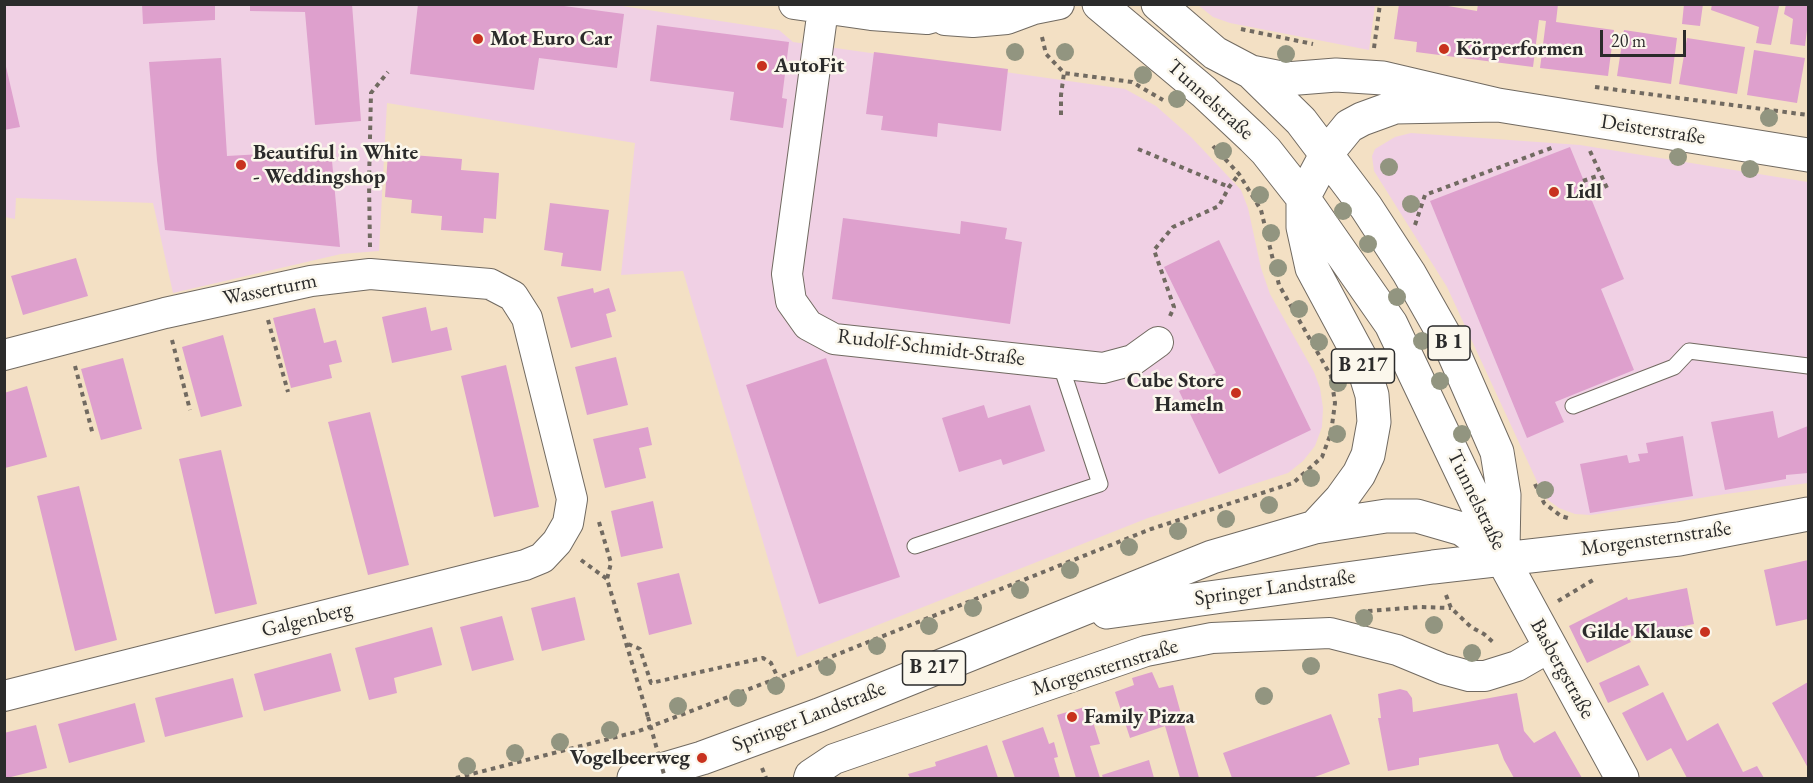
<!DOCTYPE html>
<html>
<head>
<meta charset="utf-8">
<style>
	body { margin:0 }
	#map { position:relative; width:1813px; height:783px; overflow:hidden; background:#f3e0c4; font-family:"EB Garamond",serif }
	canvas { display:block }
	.frame { position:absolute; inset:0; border:6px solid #2b2b2b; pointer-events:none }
	.scale { position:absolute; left:1600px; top:30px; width:86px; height:27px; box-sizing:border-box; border:3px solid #2b2b2b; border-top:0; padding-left:8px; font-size:18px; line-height:21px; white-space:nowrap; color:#2b2b2b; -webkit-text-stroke:4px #fbf7ec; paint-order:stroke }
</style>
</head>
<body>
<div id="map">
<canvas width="1813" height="783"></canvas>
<div class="frame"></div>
<div class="scale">20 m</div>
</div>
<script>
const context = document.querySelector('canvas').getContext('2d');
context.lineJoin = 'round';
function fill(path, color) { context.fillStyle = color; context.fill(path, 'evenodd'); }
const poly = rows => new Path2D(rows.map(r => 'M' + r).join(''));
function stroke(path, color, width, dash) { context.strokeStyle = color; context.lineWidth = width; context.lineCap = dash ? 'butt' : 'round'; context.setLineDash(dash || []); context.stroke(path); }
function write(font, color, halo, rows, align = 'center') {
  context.font = font + ' "EB Garamond",serif'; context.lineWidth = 5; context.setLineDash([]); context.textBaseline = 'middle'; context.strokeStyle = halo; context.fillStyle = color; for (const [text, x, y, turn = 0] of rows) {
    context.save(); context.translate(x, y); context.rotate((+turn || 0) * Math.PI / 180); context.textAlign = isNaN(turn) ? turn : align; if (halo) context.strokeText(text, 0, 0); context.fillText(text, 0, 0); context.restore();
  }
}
fill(poly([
	[609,4,779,30,793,42,1125,89,1156,106,1191,137,1241,190,1248,208,1261,268,1270,294,1314,372,1320,388,1323,408,1322,427,1315,446,1303,461,1288,473,1148,518,797,657,683,271,621,275,635,143,387,103,379,251,341,254,173,293,153,203,16,198,15,219,5,217,5,5],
	[1198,5,1375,5,1369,50,1230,23,1213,17],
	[1411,133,1580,145,1808,182,1808,483,1726,494,1591,515,1575,514,1559,508,1548,500,1540,488,1447,287,1374,171,1372,156,1375,149,1395,137]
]), '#f0d0e4');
fill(poly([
	[142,4,215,4,215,20,143,24],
	[250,4,352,4,361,121,315,125,305,12,250,11],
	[418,4,549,4,624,14,617,68,539,58,534,90,410,74],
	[1399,4,1448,4,1448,6,1477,11,1478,4,1558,4,1556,22,1614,30,1608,76,1540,68,1546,21,1539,20,1533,67,1416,52,1417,42,1394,39],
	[1684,4,1703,4,1700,26,1682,24],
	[1712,4,1772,4,1779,6,1771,45,1756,43,1759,27,1711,10],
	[1786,4,1808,4,1808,22,1805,46,1790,44,1793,19,1784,14],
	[657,25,789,42,782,98,787,99,783,128,730,120,734,92,650,81],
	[1624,30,1677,38,1671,84,1617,76],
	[1687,38,1745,47,1737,94,1679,84],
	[1754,50,1805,58,1797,103,1747,95],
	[874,52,1008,69,1001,131,938,123,937,137,881,130,883,116,866,114],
	[4,58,20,127,4,130],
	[221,58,227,156,331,150,340,247,165,230,157,160,149,62],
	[1570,147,1624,279,1601,289,1634,370,1555,402,1564,422,1527,438,1430,201],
	[388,153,462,159,461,170,499,173,496,219,484,218,483,233,441,230,442,216,411,213,412,200,385,197],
	[550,203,609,210,601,271,561,266,563,253,544,250],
	[843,218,960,234,961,221,1007,228,1005,239,1022,242,1010,324,832,299],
	[1219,240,1311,430,1219,474,1179,391,1216,373,1164,267],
	[76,258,88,296,23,315,11,276],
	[593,288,594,293,609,288,616,311,606,314,612,337,571,348,557,297],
	[426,307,431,331,447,327,452,350,392,363,382,317],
	[315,308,324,343,336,340,342,362,329,365,332,378,291,388,273,318],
	[223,335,242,406,201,417,182,347],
	[616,357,628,405,587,415,575,367],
	[123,358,142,429,101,440,81,369],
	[826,358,900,577,819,604,746,385],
	[506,365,539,507,494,517,461,376],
	[27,386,47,457,5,468,4,393],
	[984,405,988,418,1030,405,1045,451,1003,465,1001,459,959,472,942,418],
	[1773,411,1778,438,1808,426,1808,473,1786,475,1786,479,1725,490,1711,422],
	[370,412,409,565,368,575,328,422],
	[648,427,652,445,639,448,646,478,605,488,593,439],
	[1683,436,1693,496,1590,513,1580,464,1627,455,1629,463,1640,461,1638,454,1648,453,1646,443],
	[221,450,257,604,215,614,179,459],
	[79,486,117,640,75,651,37,496],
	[653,501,663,548,621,557,611,511],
	[1808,560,1808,619,1776,626,1764,570],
	[679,573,692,624,649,635,637,583],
	[1687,588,1694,624,1628,637,1631,642,1587,663,1569,626,1627,597,1628,600],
	[575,597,585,640,542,651,531,608],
	[502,616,514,660,472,671,460,627],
	[432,627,442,665,394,678,397,693,369,700,355,648],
	[331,653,341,691,264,711,254,674],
	[1639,665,1649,685,1608,703,1599,683],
	[1152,672,1159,688,1173,685,1199,778,1180,778,1165,726,1130,738,1115,692,1134,685,1132,678],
	[233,678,243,717,165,737,155,698],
	[1808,682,1808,768,1772,703],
	[1400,689,1407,691,1412,698,1413,712,1517,693,1524,731,1534,743,1555,731,1582,778,1514,778,1504,760,1498,744,1419,758,1419,765,1388,771,1378,718,1381,718,1378,694],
	[1663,692,1687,741,1718,723,1743,772,1757,766,1764,778,1687,778,1671,748,1647,761,1622,713],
	[135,703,145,742,69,763,58,724],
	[1088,706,1100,744,1090,746,1100,778,1076,778,1057,715],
	[1331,714,1350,764,1312,778,1232,778,1223,753],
	[36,725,47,768,7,778,4,776,4,733],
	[1043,727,1049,744,1054,742,1058,757,1054,758,1060,778,1015,778,1002,741],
	[987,745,998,778,910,778,908,774,936,766,935,762],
	[1149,760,1154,778,1103,778,1102,775]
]), '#dea0cd');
const service = poly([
	[1573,406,1674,367,1689,351,1808,366],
	[915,546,1100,484,1060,363]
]);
const minor = poly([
	[794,4,871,15,927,19,961,10,971,4],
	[823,9,787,274,791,301,808,325,834,339,1103,368,1133,360,1158,342],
	[945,20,973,22,1007,19,1034,9,1059,4],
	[4,355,165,313,311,281,370,274,490,284,513,296,527,318,572,499,568,523,557,542,542,558,525,565,4,696],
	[809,778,810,775,834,759,1146,651,1212,638,1330,633,1397,650,1443,669,1469,676,1485,676,1517,666,1550,647]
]);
const secondary = poly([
	[1502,558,1622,778]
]);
const primary = poly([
	[1099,4,1204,92,1253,138,1266,151,1303,198,1391,324,1502,557],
	[1158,4,1215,53,1251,72,1301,121,1366,207,1409,273,1451,347,1497,452,1504,495,1503,550],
	[1251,72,1286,79,1336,75,1383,78,1498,105,1808,155],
	[1315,527,1341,499,1359,474,1368,455,1374,422,1372,395,1361,359,1312,268,1303,227,1303,198,1327,153,1349,126,1362,119,1395,107,1498,105],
	[1107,612,1433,567,1679,539,1808,514],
	[634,778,702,758,819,715,1212,557,1315,527,1386,516,1417,516,1462,529,1502,558]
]);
stroke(service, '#716a61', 17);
stroke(minor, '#716a61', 32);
stroke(secondary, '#716a61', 35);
stroke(primary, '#716a61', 35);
stroke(poly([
	[1241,29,1313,44],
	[1042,37,1046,54,1064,73,1132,82,1163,100],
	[1374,48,1380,4],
	[1595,87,1808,115],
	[1061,115,1061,95,1064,73],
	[1138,149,1229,187],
	[1590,151,1607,188],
	[1583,181,1600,175],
	[1415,225,1425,195,1554,147],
	[370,247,369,182,371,93,388,72],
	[1170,316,1174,307,1154,250,1173,227,1219,206,1229,187,1240,173],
	[268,320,288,392],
	[172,340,190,410],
	[75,366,93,435],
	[1535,484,1544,503,1561,516,1571,519],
	[599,522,611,563,607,579],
	[581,560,607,579,648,717],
	[1446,595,1451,608,1471,627,1484,634,1495,644],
	[1558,601,1593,580],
	[1368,611,1420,607,1451,608],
	[628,644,640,649,651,683,763,658,771,663,778,678],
	[762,768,766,778],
	[456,778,636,732,778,678,1151,529,1293,483,1322,457,1331,433,1335,403,1331,376,1279,285,1261,210,1239,174,1213,146]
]), '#716a61', 4, [4.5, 4.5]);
stroke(service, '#fff', 15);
stroke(minor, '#fff', 30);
stroke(secondary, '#fff', 33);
stroke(primary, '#fff', 33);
stroke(poly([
	[648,717,665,778]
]), '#716a61', 4, [4.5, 4.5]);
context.fillStyle = '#929580';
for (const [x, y] of [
	[1015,52],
	[1065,52],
	[1286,54],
	[1143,75],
	[1177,99],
	[1769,118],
	[1223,151],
	[1678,157],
	[1389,167],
	[1750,169],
	[1260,195],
	[1411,204],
	[1343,211],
	[1271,233],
	[1368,244],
	[1278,268],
	[1397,297],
	[1299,309],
	[1422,341],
	[1319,342],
	[1440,381],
	[1338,383],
	[1337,434],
	[1462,434],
	[1311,478],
	[1545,490],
	[1269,505],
	[1226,519],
	[1178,531],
	[1129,547],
	[1070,570],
	[1020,590],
	[973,608],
	[1364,618],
	[1434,625],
	[929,626],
	[877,646],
	[1472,653],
	[1311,666],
	[827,667],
	[776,686],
	[1264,696],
	[738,698],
	[678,706],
	[610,730],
	[560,742],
	[515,753],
	[467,766]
]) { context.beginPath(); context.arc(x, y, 9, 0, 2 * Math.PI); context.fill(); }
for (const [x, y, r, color] of [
	[478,39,6,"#c8321e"],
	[1444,49,6,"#c8321e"],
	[762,66,6,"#c8321e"],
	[241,165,6,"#c8321e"],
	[1554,192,6,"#c8321e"],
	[1236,393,6,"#c8321e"],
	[1705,632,6,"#c8321e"],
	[1072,717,6,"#c8321e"],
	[702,758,6,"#c8321e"]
]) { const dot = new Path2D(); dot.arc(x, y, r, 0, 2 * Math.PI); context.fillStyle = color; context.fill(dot); stroke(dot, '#fbf7ec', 2); }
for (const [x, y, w] of [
	[1449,343,42],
	[1363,366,63],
	[934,668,63]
]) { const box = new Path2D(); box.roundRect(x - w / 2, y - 17, w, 34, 4.5); context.fillStyle = '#fbf7ec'; context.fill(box); stroke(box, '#2b2b2b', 1.5); }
write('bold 20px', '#2b2b2b', null, [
	["B 1",1449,343],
	["B 217",1363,366],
	["B 217",934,668]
]);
write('bold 21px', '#2b2b2b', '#fbf7ec', [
	["Mot Euro Car",490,39],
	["Körperformen",1456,49],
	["AutoFit",774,66],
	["Beautiful in White",253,153],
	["- Weddingshop",253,177],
	["Lidl",1566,192],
	["Cube Store",1224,381,"right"],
	["Hameln",1224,405,"right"],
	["Gilde Klause",1693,632,"right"],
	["Family Pizza",1084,717],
	["Vogelbeerweg",690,758,"right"]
], 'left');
write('21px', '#2b2b2b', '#fbf7ec', [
	["Tunnelstraße",1210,100,42],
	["Deisterstraße",1653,130,9],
	["Wasserturm",270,290,-11],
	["Rudolf-Schmidt-Straße",931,348,7],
	["Tunnelstraße",1476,500,64],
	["Morgensternstraße",1656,539,-8],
	["Springer Landstraße",1275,588,-8],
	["Galgenberg",307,620,-14],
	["Morgensternstraße",1105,668,-17],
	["Basbergstraße",1562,669,61],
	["Springer Landstraße",809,717,-21]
]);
</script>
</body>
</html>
